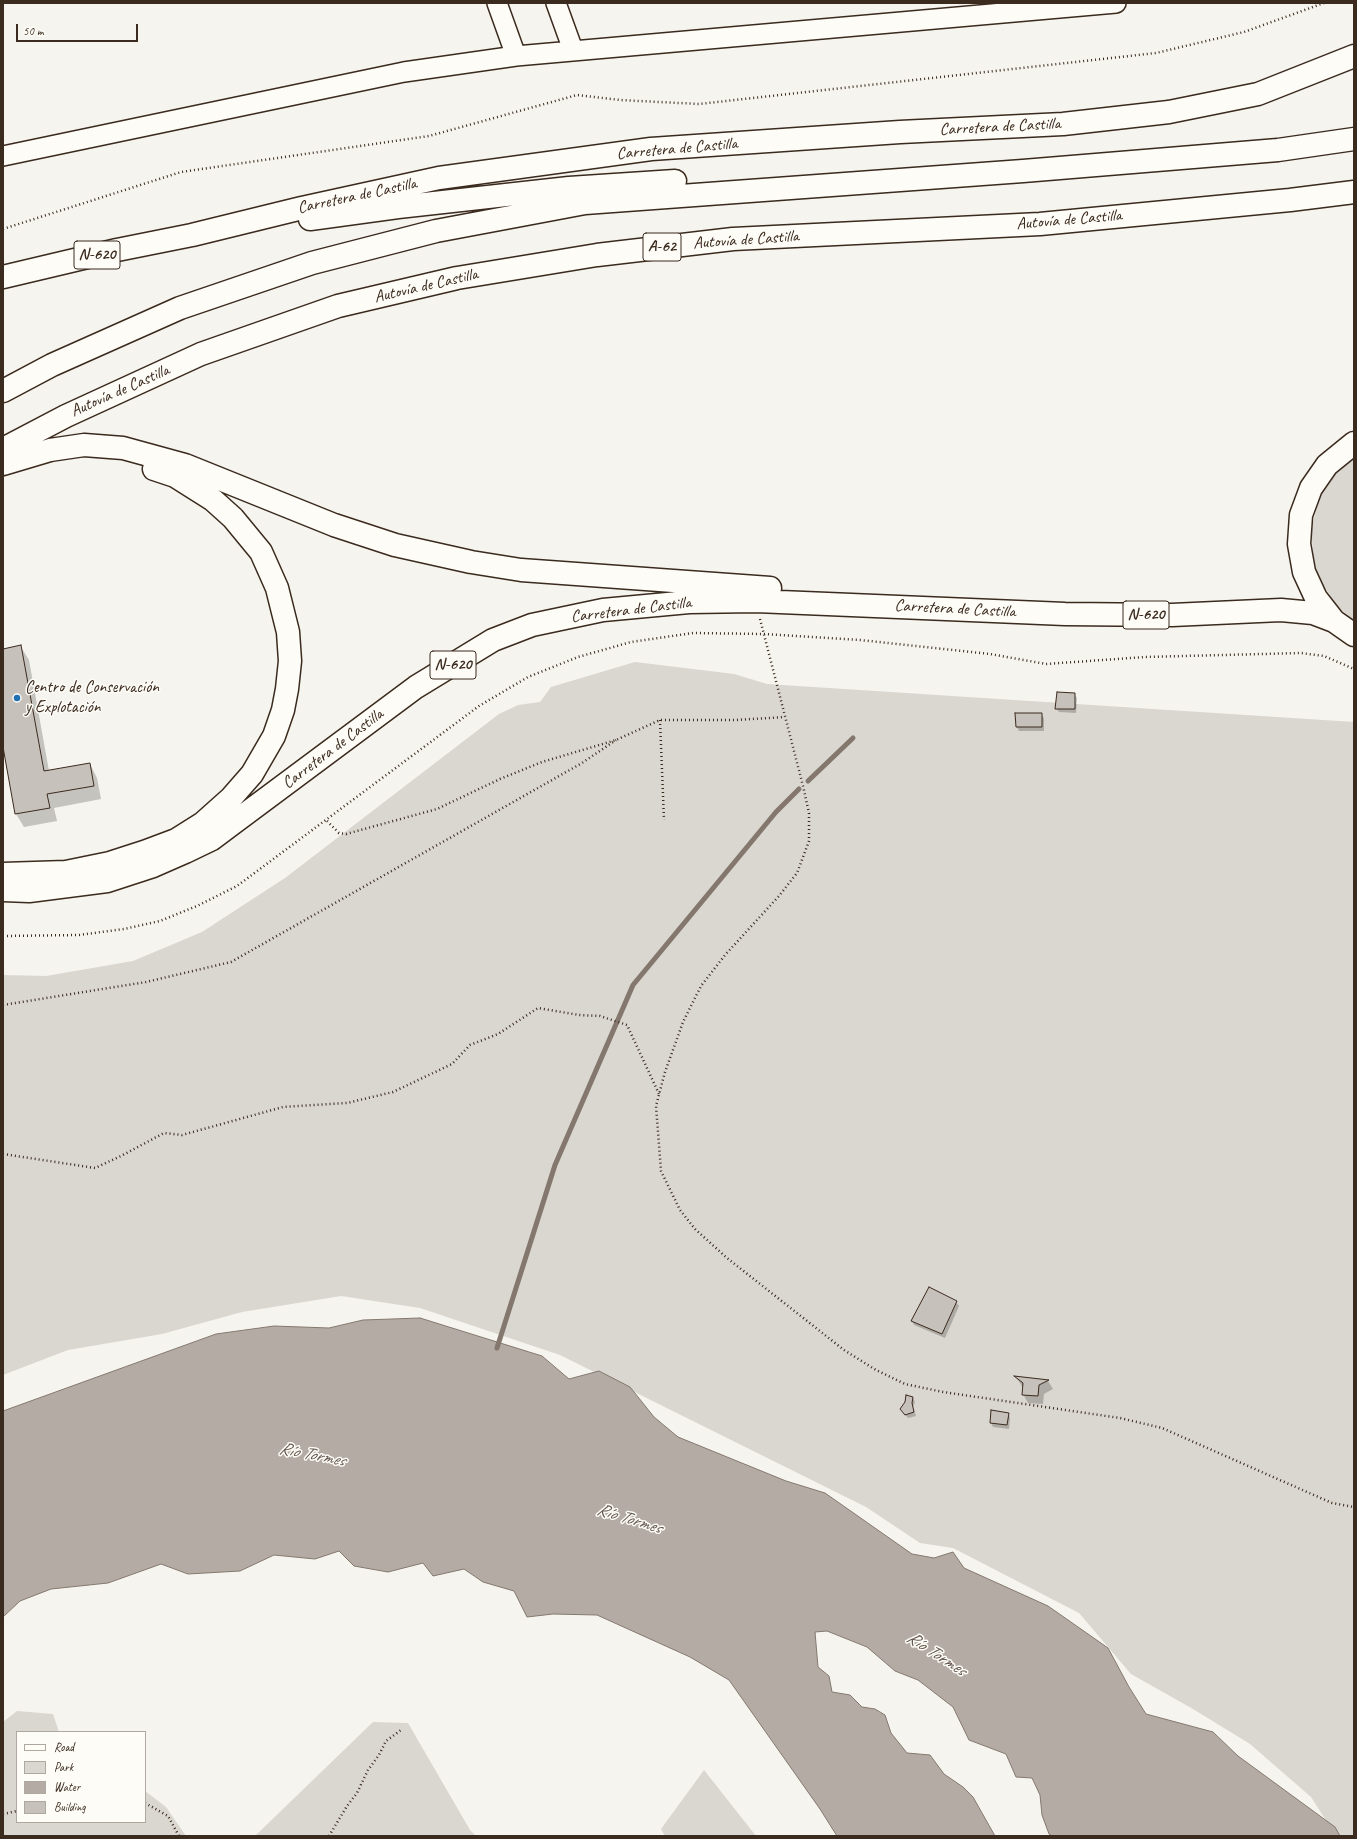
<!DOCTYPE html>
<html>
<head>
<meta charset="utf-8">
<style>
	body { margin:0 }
	#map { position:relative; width:1357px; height:1839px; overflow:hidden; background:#f5f4ee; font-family:Caveat,sans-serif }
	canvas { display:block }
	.frame { position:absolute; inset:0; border:4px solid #3b2a1e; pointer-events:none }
	.legend { position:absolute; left:16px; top:1731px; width:130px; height:92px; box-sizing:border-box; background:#fdfcf7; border:1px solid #afa8a0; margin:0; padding:5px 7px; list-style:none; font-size:12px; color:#3b2a1e }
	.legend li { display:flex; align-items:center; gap:8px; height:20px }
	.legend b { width:20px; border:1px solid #afa8a0 }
	.scale { position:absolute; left:16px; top:24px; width:122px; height:18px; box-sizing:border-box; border:2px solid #3b2a1e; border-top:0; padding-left:5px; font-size:12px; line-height:14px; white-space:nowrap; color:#3b2a1e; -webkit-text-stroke:3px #fdfcf7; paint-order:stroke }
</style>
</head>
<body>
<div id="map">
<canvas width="1357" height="1839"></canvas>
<div class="frame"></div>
<ul class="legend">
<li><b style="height:5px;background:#fdfcf7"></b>Road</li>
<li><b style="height:11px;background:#dad6d0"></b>Park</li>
<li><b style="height:11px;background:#b4aca4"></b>Water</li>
<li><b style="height:11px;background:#c7c1bb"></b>Building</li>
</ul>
<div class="scale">50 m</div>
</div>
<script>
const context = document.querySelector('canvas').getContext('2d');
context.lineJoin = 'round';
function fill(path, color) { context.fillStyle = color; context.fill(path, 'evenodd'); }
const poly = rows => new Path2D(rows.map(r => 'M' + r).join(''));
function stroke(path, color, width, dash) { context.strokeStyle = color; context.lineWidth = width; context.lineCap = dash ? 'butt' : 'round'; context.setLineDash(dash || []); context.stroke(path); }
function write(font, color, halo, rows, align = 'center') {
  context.font = font + ' Caveat,sans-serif'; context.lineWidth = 3; context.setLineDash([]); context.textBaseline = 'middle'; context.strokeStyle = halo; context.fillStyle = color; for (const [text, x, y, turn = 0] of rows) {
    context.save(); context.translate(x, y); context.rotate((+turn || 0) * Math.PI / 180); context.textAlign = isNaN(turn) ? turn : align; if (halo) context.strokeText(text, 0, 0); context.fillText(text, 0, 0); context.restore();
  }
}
fill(poly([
	[1354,456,1354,621,1336,605,1319,578,1314,562,1311,530,1319,499,1326,485,1336,472],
	[635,662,734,674,767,684,1354,722,1354,1836,1336,1836,1311,1797,1250,1744,1193,1709,1131,1674,1079,1613,953,1548,920,1543,866,1507,560,1355,420,1308,341,1296,242,1312,162,1334,68,1350,3,1375,3,975,46,976,133,961,202,932,285,878,499,714,518,705,540,702,551,687],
	[17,1711,53,1714,59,1732,17,1732,17,1822,145,1822,145,1791,166,1807,186,1836,3,1836,3,1722],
	[373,1722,408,1723,470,1830,476,1836,255,1836],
	[704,1770,756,1836,665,1836,661,1829]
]), '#dad6d0');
const water = poly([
	[420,1318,542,1356,569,1379,599,1371,630,1387,654,1417,678,1437,786,1481,825,1493,912,1554,934,1558,953,1552,964,1568,1048,1606,1108,1648,1129,1687,1146,1714,1213,1732,1238,1756,1335,1827,1340,1836,1052,1836,1049,1834,1042,1815,1040,1795,1032,1778,1016,1777,1006,1754,969,1740,953,1707,918,1680,895,1671,867,1647,827,1631,815,1632,818,1667,829,1676,832,1692,850,1695,862,1707,875,1709,885,1715,891,1733,907,1753,930,1755,944,1774,963,1787,973,1797,995,1836,837,1836,820,1809,729,1680,690,1657,597,1615,553,1614,527,1617,514,1591,483,1582,464,1569,433,1576,423,1563,388,1572,354,1566,339,1551,315,1559,274,1555,240,1571,188,1574,161,1564,108,1583,51,1589,20,1601,3,1617,3,1411,216,1334,274,1326,329,1328,363,1320,420,1318]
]);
fill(water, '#b4aca4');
stroke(water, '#84786e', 1);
fill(poly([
	[21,647,29,660,49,771,90,764,97,778,101,799,54,808,57,821,24,827,16,814,3,741,3,650],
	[1074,694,1077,698,1076,713,1059,712,1056,708],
	[1041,714,1044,718,1044,731,1019,731,1017,727],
	[956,1302,959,1306,945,1338,914,1325,912,1321],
	[1016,1377,1048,1381,1053,1389,1044,1394,1043,1404,1028,1403,1023,1394,1023,1388],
	[913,1398,915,1402,913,1407,916,1416,908,1418,901,1409],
	[1008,1413,1010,1418,1009,1429,993,1427,991,1423]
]), '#0003');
stroke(poly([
	[808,781,853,738],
	[497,1348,555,1165,633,985,776,812,799,789]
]), '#84786e', 5);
const building = poly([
	[21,645,44,771,90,763,94,786,47,794,50,808,15,814,3,747,3,649,21,645],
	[1057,692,1075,693,1075,709,1055,709,1057,692],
	[1015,713,1042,713,1042,727,1016,727,1015,713],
	[929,1287,957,1301,942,1334,911,1321,929,1287],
	[1014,1376,1049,1380,1039,1385,1038,1396,1022,1395,1023,1383,1014,1376],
	[906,1395,913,1397,912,1403,914,1412,905,1415,900,1409,905,1402,906,1395],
	[991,1410,1009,1413,1007,1425,990,1423,991,1410]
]);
fill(building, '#c7c1bb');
stroke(building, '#3b2a1e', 1);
const minor = poly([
	[497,3,516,56],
	[556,3,573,50],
	[3,156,404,72,516,56,1116,3]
]);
const highway = poly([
	[310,219,398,207,569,188,675,181],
	[3,277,117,250,192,235,302,208,439,178,651,149,900,132,1063,124,1169,112,1258,94,1354,56],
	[3,391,52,365,180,308,312,263,436,231,585,203,1023,171,1278,150,1354,139],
	[1354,443,1327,465,1311,488,1301,515,1299,544,1304,572,1316,598,1334,621,1354,635],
	[3,449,66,416,201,354,338,306,457,278,597,255,733,239,1040,224,1290,200,1354,192],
	[3,464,50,450,84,445,123,448,185,465,334,525,395,545,471,562,521,570,770,588],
	[3,874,66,872,110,863,144,852,176,840,203,823,231,798,252,774,274,736,283,710,287,689,290,661,288,632,277,588,261,552,233,518,213,500,175,476,154,469],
	[3,890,29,891,107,881,153,866,185,852,212,839,232,824,416,687,493,640,532,625,603,610,689,602,756,601,1065,614,1172,615,1281,610,1313,613,1334,621]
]);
stroke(minor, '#3b2a1e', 22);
stroke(highway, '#3b2a1e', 25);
stroke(poly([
	[3,229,181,172,429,136,577,95,620,100,699,104,1156,53,1244,32,1324,3],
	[760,619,803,786,809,813,809,841,797,873,779,896,725,955,701,986,683,1022,665,1072,656,1106,661,1171,680,1210,695,1229,727,1258,844,1350,876,1370,905,1384,943,1392,1120,1418,1162,1428,1332,1503,1354,1507],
	[660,720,664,820],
	[327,821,339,833,346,834,437,809,500,779,542,762,616,740,660,720,735,720,785,717],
	[3,936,79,935,124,929,160,921,197,906,237,886,479,706,528,677,578,657,631,642,693,633,764,634,860,640,990,654,1046,664,1145,657,1301,653,1324,656,1354,669],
	[3,1005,146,982,231,962,582,763,616,740],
	[3,1154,95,1168,121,1156,164,1133,182,1135,283,1107,347,1103,393,1092,452,1064,470,1045,498,1034,538,1008,579,1015,600,1016,627,1025,659,1094],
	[145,1803,168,1816,179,1836],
	[3,1814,17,1811],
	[329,1836,347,1806,357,1793,368,1770,379,1755,386,1741,401,1730]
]), '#3b2a1e', 2.5, [1, 3]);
stroke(minor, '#fdfcf7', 19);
stroke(highway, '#fdfcf7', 22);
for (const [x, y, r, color] of [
	[17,698,4,"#1f6fb2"]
]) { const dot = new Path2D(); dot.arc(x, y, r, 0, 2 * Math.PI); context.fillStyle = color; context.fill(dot); stroke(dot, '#fdfcf7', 1.5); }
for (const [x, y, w] of [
	[662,247,38],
	[97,255,46],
	[1146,615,46],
	[453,665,46]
]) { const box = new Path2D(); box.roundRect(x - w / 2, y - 14, w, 28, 3); context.fillStyle = '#fdfcf7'; context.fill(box); stroke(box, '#3b2a1e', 1); }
write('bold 16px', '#3b2a1e', null, [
	["A-62",662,247],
	["N-620",97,255],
	["N-620",1146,615],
	["N-620",453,665]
]);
write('17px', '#3b2a1e', '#fdfcf7', [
	["Carretera de Castilla",1000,127,-3],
	["Carretera de Castilla",677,149,-5],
	["Carretera de Castilla",357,196,-12],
	["Autovía de Castilla",1069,220,-5],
	["Autovía de Castilla",746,240,-4],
	["Autovía de Castilla",426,286,-13],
	["Autovía de Castilla",120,391,-24],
	["Carretera de Castilla",955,609,3],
	["Carretera de Castilla",631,610,-7],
	["Carretera de Castilla",333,749,-37]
]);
write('17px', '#3b2a1e', '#fdfcf7', [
	["Centro de Conservación",25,688],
	["y Explotación",25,708]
], 'left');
write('italic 18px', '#65584d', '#fdfcf7', [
	["Río Tormes",312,1455,11],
	["Río Tormes",629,1519,17],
	["Río Tormes",936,1654,33]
]);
</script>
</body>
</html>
